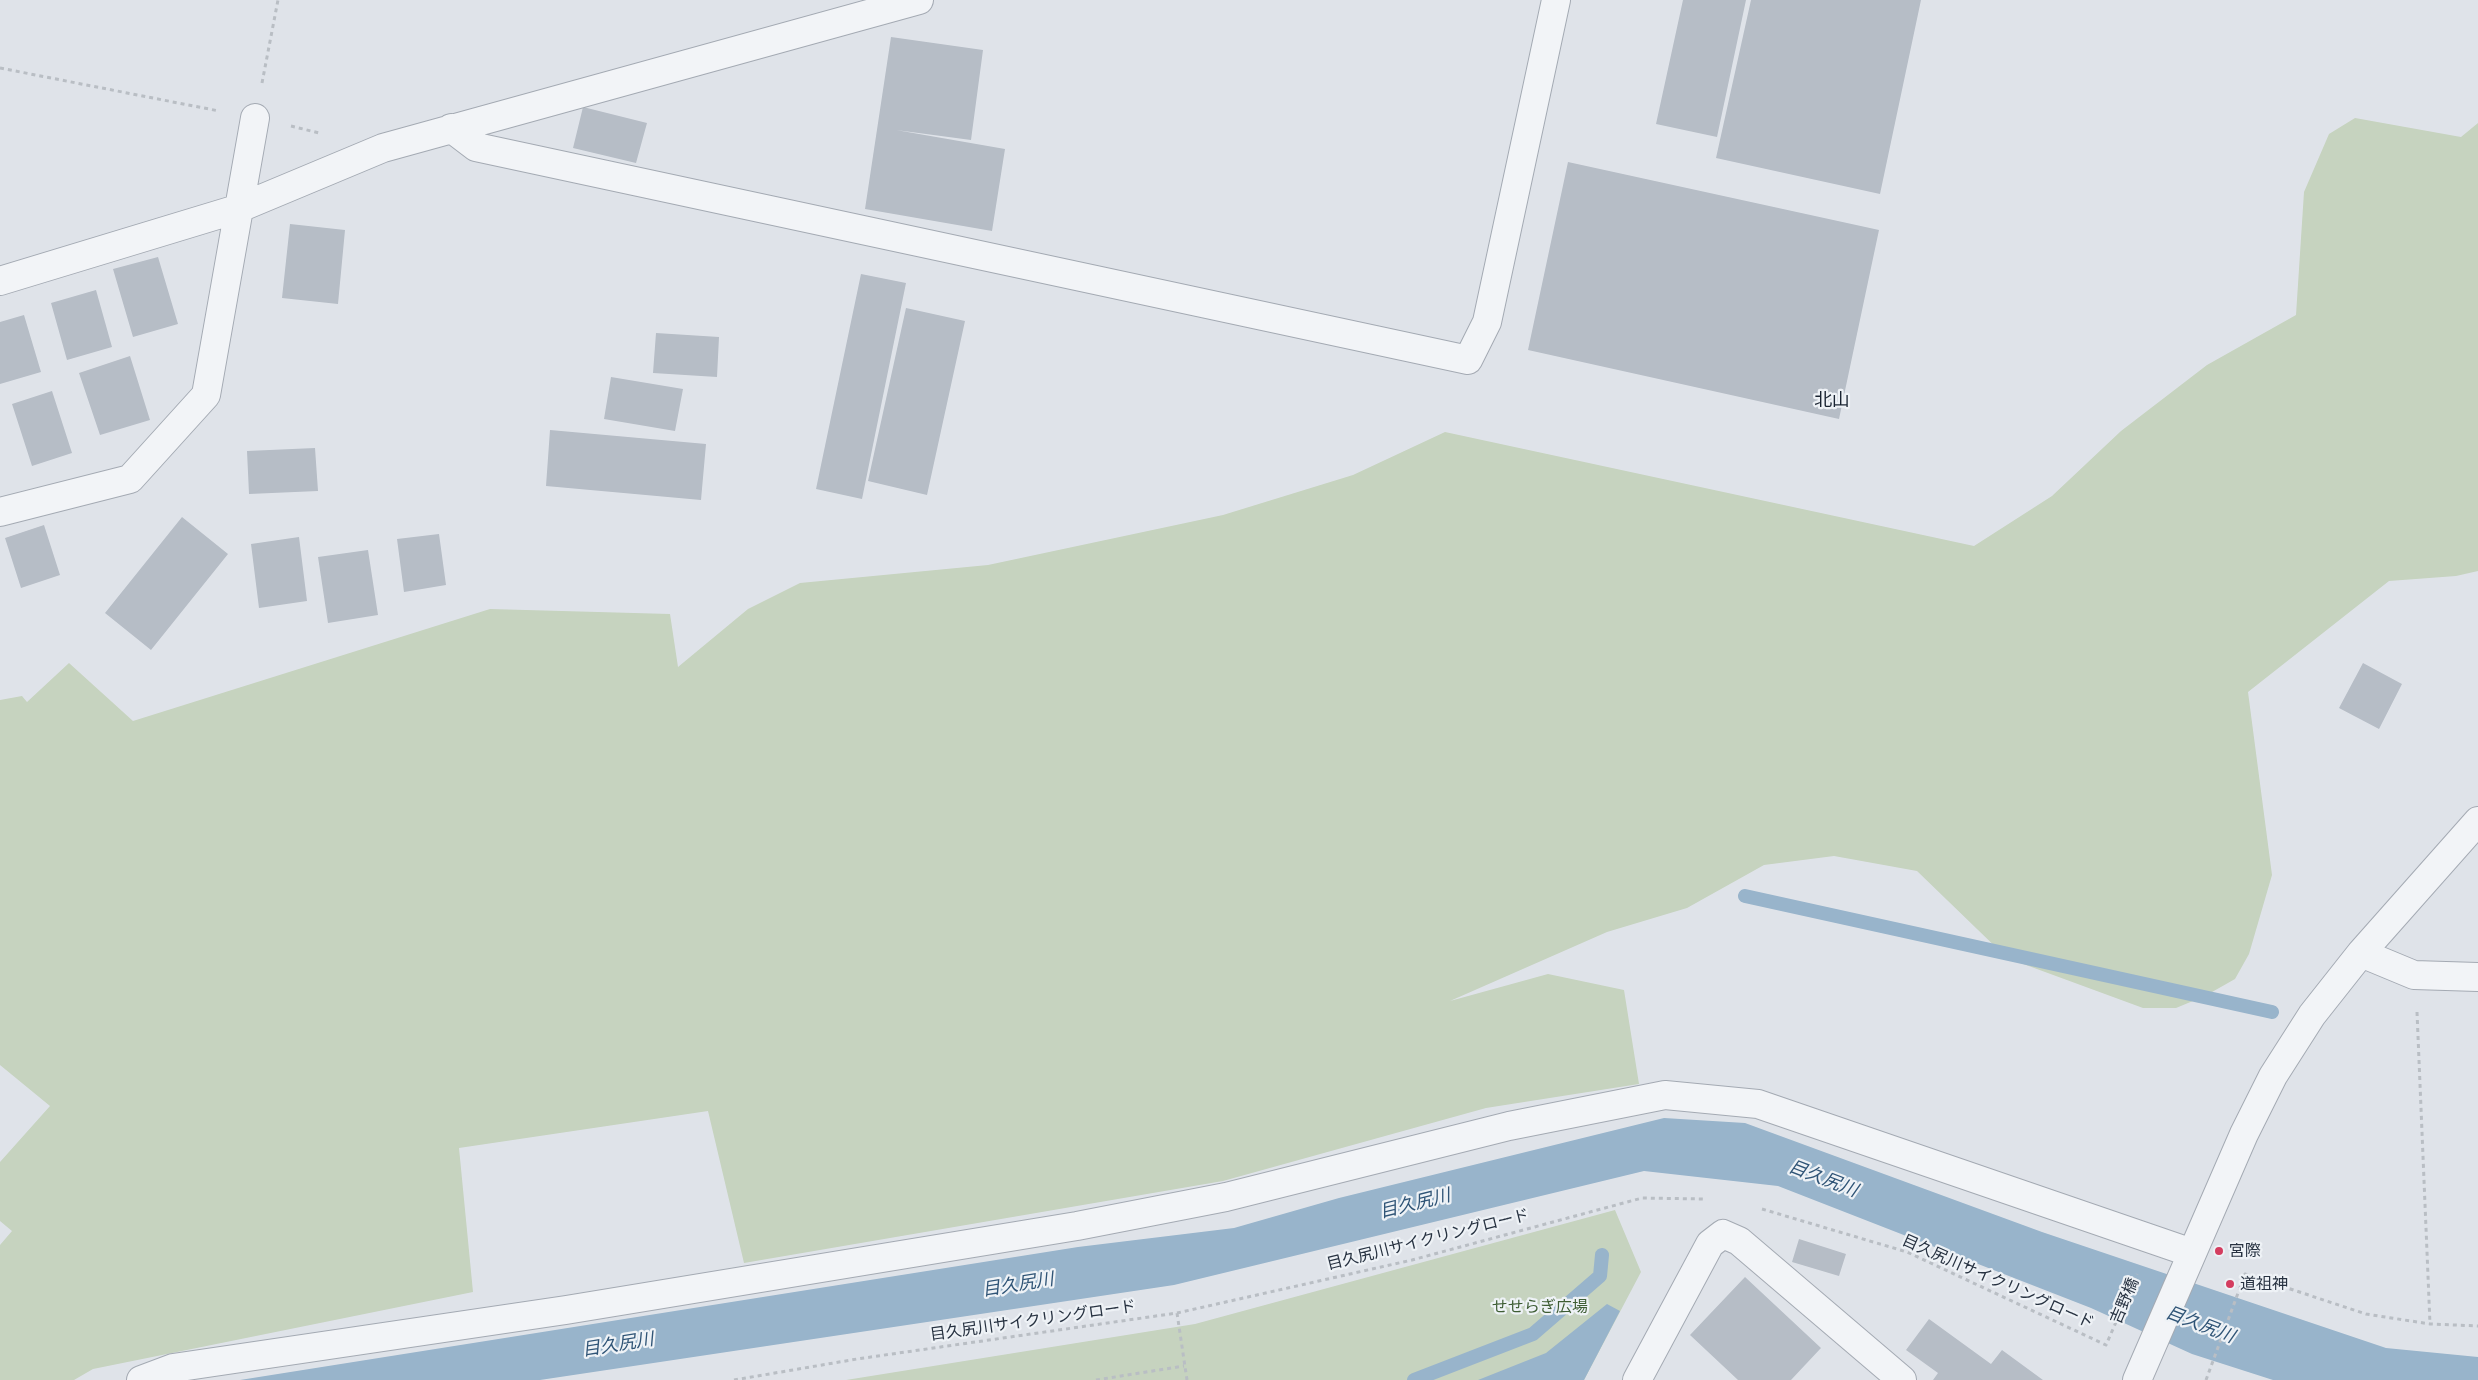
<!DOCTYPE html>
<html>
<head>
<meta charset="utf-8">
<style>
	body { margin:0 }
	canvas { display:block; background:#dfe3e9 }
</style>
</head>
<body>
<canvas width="2478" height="1380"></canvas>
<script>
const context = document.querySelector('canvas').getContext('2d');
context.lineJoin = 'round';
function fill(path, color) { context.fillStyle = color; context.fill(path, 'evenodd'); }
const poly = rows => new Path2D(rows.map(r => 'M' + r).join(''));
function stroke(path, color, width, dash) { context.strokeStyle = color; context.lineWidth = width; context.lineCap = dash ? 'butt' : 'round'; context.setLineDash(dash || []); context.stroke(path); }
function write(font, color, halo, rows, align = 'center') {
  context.font = font + ' "PT Sans","Noto Sans JP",sans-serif'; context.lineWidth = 4.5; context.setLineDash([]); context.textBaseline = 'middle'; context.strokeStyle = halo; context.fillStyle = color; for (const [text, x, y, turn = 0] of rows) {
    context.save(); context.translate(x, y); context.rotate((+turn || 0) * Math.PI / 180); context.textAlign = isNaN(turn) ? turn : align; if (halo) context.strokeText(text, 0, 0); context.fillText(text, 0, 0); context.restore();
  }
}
fill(poly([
	[2355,118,2461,137,2478,123,2478,571,2456,576,2389,581,2248,692,2272,875,2249,954,2235,979,2205,996,2176,1008,2143,1008,2007,958,1917,871,1834,856,1764,865,1687,908,1607,932,1450,1001,1548,974,1624,990,1639,1084,1486,1108,1223,1181,744,1263,708,1111,459,1148,473,1292,93,1369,74,1380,0,1380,0,1245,12,1231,0,1221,0,1162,50,1106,0,1065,0,700,22,696,27,702,69,663,133,721,490,609,670,614,678,667,748,609,800,583,988,565,1223,515,1353,475,1445,432,1974,546,2052,496,2121,431,2207,365,2296,315,2304,192,2329,134],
	[1615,1210,1641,1272,1584,1380,846,1380,1195,1324]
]), '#c6d3bf');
fill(poly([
	[1664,1118,1745,1123,2042,1232,2386,1348,2478,1357,2478,1380,2273,1380,2192,1354,2091,1308,1778,1186,1644,1171,1174,1285,540,1380,240,1380,1078,1247,1234,1228,1339,1198],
	[1607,1304,1620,1311,1584,1380,1478,1380,1546,1353]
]), '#98b4cb');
stroke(poly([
	[1745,896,2272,1012],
	[1414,1380,1533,1334,1600,1276,1602,1255]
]), '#98b4cb', 14);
fill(poly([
	[1683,0,1746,0,1717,137,1656,124],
	[1751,0,1921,0,1880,194,1716,158],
	[891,37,983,50,971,140,896,130,1005,149,992,231,865,209],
	[583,107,647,123,636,163,573,148],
	[1568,162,1879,230,1839,419,1528,350],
	[290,224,345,230,338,304,282,298],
	[158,257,178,324,133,337,113,269],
	[861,274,906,283,862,499,816,489],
	[96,290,112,347,67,360,51,303],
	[906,308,965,321,927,495,868,481],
	[24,315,41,372,0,384,0,322],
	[656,333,719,337,717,377,653,373],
	[130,356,150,420,100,435,79,373],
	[611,377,683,389,675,431,604,419],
	[52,391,72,453,32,466,12,404],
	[550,430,706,444,701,500,546,486],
	[315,448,318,491,249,494,247,451],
	[182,517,228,554,151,650,105,613],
	[44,525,60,575,21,588,5,538],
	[439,534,446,585,404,592,397,539],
	[299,537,307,601,259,608,251,544],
	[368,550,378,615,328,623,318,557],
	[2363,663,2402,684,2379,729,2339,708],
	[1799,1239,1846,1254,1839,1276,1792,1262],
	[1745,1277,1821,1348,1791,1380,1738,1380,1690,1335],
	[1929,1319,1991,1364,2002,1350,2043,1380,1933,1380,1938,1373,1906,1350]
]), '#b6bdc6');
const minor = poly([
	[451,128,476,147,1468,360,1487,322,1556,0],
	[0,281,237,209,383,148,919,0],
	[0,512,130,479,206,395,255,118],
	[2361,953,2414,975,2478,977],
	[141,1380,173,1368,566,1310,1077,1226,1226,1197,1509,1126,1665,1095,1758,1104,2192,1253],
	[1637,1380,1710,1244,1723,1234,1739,1241,1902,1380],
	[2137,1380,2244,1134,2273,1076,2312,1015,2361,953,2478,821]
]);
stroke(minor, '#a4aab3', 30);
stroke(poly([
	[0,68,219,111],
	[262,83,278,0],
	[291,126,319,133],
	[2417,1012,2430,1324],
	[1762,1209,1907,1252,2106,1345,2137,1274],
	[1177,1313,1187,1380],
	[734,1380,857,1359,1177,1313,1412,1260,1642,1198,1706,1199],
	[1096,1380,1184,1366],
	[2206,1380,2245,1274,2366,1314,2430,1324,2478,1326]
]), '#b9bec4', 3, [4, 4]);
stroke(minor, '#f2f4f7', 28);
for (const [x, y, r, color] of [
	[2219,1251,5,"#d43d5f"],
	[2230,1284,5,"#d43d5f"]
]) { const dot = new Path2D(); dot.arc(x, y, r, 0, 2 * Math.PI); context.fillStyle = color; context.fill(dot); stroke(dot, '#eef2f6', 2); }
write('16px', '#273241', '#eef2f6', [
	["目久尻川サイクリングロード",1428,1240,-14],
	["目久尻川サイクリングロード",1998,1282,24],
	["吉野橋",2125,1301,-67],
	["目久尻川サイクリングロード",1033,1321,-8]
]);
write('16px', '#273241', '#eef2f6', [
	["宮際",2229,1251],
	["道祖神",2240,1284]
], 'left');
write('16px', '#3e5d34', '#eef2f6', [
	["せせらぎ広場",1540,1307]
]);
write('18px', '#192331', '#eef2f6', [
	["北山",1832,401]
]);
write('italic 18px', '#2f5476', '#eef2f6', [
	["目久尻川",1823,1179,21],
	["目久尻川",1415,1204,-14],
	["目久尻川",1018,1285,-9],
	["目久尻川",2200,1325,21],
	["目久尻川",618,1345,-9]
]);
</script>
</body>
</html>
